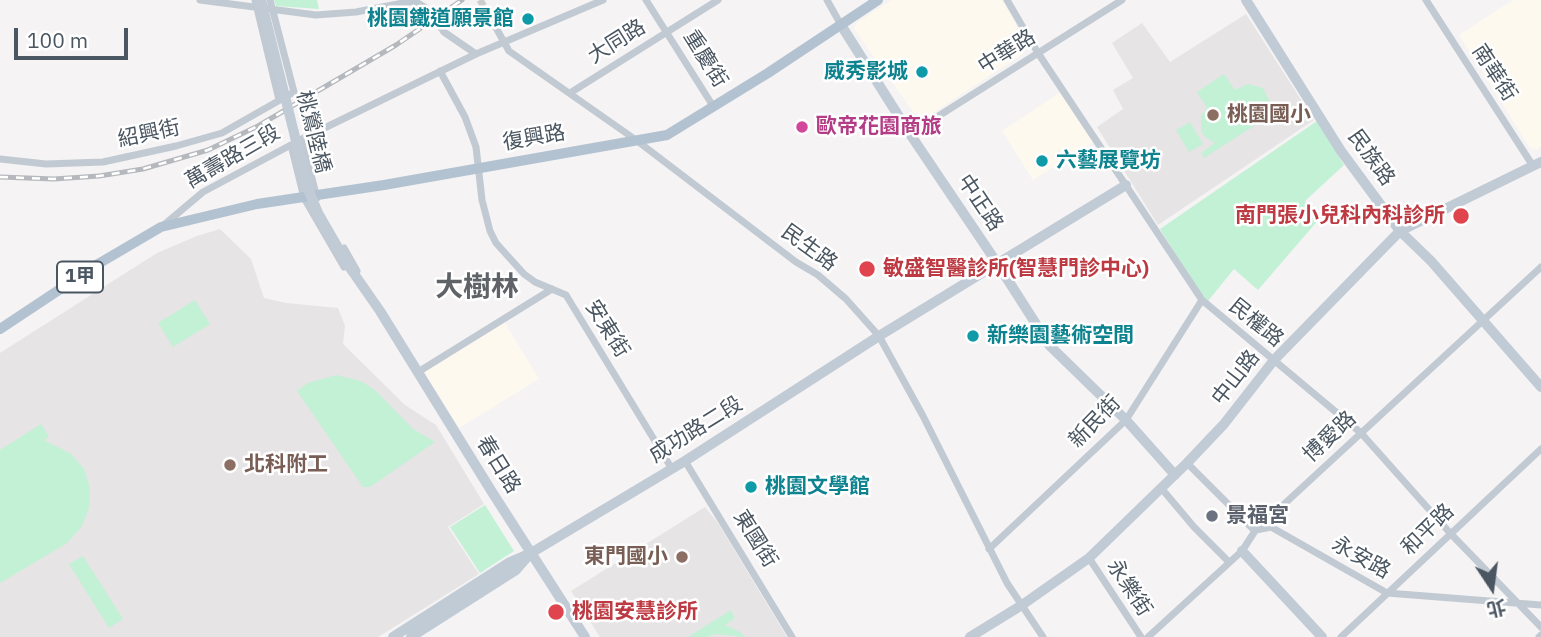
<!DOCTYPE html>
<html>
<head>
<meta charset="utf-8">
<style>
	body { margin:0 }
	#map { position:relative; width:1541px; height:637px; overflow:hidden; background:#f5f3f3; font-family:"IBM Plex Sans","Noto Sans TC",sans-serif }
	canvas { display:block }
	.north { position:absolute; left:1457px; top:553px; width:70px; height:70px; -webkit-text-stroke:5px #fff; paint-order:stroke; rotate:167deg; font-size:19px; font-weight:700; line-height:28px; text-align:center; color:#4a5661 }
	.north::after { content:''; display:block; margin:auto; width:24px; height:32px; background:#4a5661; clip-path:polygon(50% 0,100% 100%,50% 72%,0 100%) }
	.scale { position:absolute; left:14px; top:28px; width:114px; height:32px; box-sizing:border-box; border:4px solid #4a5661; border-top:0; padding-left:9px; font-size:21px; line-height:24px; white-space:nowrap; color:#4a5661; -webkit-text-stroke:5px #fff; paint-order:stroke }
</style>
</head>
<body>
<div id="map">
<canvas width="1541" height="637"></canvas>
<div class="north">北</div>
<div class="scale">100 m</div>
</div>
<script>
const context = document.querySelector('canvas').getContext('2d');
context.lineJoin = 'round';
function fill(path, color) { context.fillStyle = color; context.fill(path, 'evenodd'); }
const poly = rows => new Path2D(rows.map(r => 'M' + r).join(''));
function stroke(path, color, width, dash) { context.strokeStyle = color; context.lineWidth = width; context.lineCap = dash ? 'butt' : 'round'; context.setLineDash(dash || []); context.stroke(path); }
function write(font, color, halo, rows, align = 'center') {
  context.font = font + ' "IBM Plex Sans","Noto Sans TC",sans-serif'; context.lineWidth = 5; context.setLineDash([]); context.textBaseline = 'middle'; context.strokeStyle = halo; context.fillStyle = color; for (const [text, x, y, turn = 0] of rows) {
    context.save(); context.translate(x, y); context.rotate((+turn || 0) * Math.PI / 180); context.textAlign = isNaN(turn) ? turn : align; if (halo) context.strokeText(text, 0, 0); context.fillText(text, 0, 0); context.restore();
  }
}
fill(poly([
	[892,0,1002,0,1024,38,1023,54,928,116,914,113,854,29,856,23],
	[1513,0,1541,0,1541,147,1537,150,1530,148,1459,35],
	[1061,92,1093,142,1033,180,1002,131],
	[504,321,539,379,459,428,423,370]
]), '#fdf9ef');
fill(poly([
	[1246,14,1314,120,1158,225,1097,127,1123,109,1113,90,1133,78,1112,43,1142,23,1170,62],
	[220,229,251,259,264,298,286,303,338,308,345,326,343,344,405,405,436,425,484,504,448,527,479,574,378,637,0,637,0,353,157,253,197,236],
	[705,507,718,523,787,637,600,637,571,591]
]), '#e6e4e5');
fill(poly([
	[274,0,317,0,319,9,276,6],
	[1224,74,1235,90,1248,84,1263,88,1269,100,1270,108,1274,106,1277,111,1204,158,1201,153,1215,143,1205,137,1201,131,1201,116,1207,108,1197,92],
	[1317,121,1344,165,1305,201,1320,218,1258,290,1234,269,1208,301,1197,289,1160,229],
	[1190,122,1203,144,1189,152,1176,130],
	[195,300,210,324,173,347,158,323],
	[336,375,361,381,376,391,413,429,435,442,370,487,363,487,297,391,308,383],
	[41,424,49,437,44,440,71,454,84,469,90,488,89,508,82,526,67,543,0,583,0,450],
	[485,505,514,551,480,573,450,527],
	[83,556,123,619,109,628,69,564],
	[731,610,735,618,725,625,740,632,745,637,717,634,706,637,688,637]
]), '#c3f1d5');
stroke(poly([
	[480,0,490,17],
	[428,9,444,32]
]), '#caccce', 7, [7, 3.5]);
stroke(poly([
	[200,0,316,15,356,12,408,2,416,2,428,9],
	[255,0,279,100],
	[646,0,713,106],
	[827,0,841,25],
	[1007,0,1038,53,1202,300,1361,433,1450,533,1541,627],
	[1426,0,1533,166],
	[490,17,509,51,636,140,796,262,818,275,846,299,879,336,923,416,1007,583,1043,637],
	[444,32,476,54],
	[440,71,465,117,476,147,482,200,490,231,496,243,524,274,535,282,566,295,672,469],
	[570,93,718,0],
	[910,134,1122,0],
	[302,139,317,198],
	[291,145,304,198,344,267],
	[0,159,46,164,103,162,176,146,222,133,294,92,270,0],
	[165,224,203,192,302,139,476,54,603,0],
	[344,248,357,271],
	[418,372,552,289],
	[685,461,792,637],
	[1187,463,1255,531],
	[1162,489,1194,527,1229,562],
	[1256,530,1271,527,1387,593,1541,605],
	[989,549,1126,420,1202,300],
	[1089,558,1141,637],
	[1148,637,1242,551,1255,531,1541,267],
	[1341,637,1541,449],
	[1539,637,1541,635]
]), '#c1cad2', 7);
stroke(poly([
	[1246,0,1341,151,1400,231,1431,261,1541,387],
	[841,25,910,134,997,263,1050,346,1126,420,1175,475],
	[348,265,380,311,492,492,585,637],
	[1242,551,1322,637],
	[393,637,510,562,531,553,685,461,879,336,1126,185],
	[411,637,516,570,528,556],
	[970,637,1022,605,1089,558,1187,463,1224,424,1274,360,1400,231,1541,162]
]), '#c1cbd6', 10);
stroke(poly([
	[0,329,98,264,161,227,257,204,384,185,667,135,768,73,878,0]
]), '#b3c2d1', 10);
const rail = poly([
	[0,177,54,179,99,176,143,169,208,150,258,126,396,45,462,0]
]);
stroke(rail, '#b5b8bd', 5);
stroke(rail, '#fff', 2.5, [8]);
stroke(poly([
	[261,0,308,189,318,213,348,265]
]), '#c1cbd6', 10);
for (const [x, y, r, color] of [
	[528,19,7,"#0f9aa8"],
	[922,72,7,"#0f9aa8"],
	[1213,115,7,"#8d6e63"],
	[802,127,7,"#d1479c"],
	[1042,161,7,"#0f9aa8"],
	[1461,216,9,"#e0444e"],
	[867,269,9,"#e0444e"],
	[973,336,7,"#0f9aa8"],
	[230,465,7,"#8d6e63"],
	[751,487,7,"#0f9aa8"],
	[1212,516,7,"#6b7280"],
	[682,557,7,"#8d6e63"],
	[556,612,9,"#e0444e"]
]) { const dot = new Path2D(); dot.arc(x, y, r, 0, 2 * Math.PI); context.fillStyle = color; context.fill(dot); stroke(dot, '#fff', 2.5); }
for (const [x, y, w] of [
	[80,277,46]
]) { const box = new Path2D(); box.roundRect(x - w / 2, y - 15.5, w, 31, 5); context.fillStyle = '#fff'; context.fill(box); stroke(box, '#4a5661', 2); }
write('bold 19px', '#4a5661', null, [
	["1甲",80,277]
]);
write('bold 21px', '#0d838f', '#fff', [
	["桃園鐵道願景館",514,19,"right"],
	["威秀影城",908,72,"right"],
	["六藝展覽坊",1056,161],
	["新樂園藝術空間",987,336],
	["桃園文學館",765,487]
], 'left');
write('21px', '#4a5661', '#fff', [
	["大同路",617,42,-32],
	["中華路",1007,52,-32],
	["重慶街",705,59,58],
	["南華街",1494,73,57],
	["桃鶯陸橋",313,132,76],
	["紹興街",149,134,-12],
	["復興路",534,138,-10],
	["萬壽路三段",233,157,-30],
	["民族路",1371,158,54],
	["中正路",980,203,56],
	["民生路",809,248,36],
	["民權路",1256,323,39],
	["安東街",607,329,58],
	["中山路",1236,378,-52],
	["新民街",1095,422,-46],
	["成功路二段",696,430,-32],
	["博愛路",1330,437,-43],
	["春日路",498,465,58],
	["和平路",1428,530,-44],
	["東國街",755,539,58],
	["永安路",1361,558,29],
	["永樂街",1129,588,57]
]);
write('bold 21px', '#785e54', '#fff', [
	["桃園國小",1227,115],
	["北科附工",244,465],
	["東門國小",668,557,"right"]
], 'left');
write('bold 21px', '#b23c85', '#fff', [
	["歐帝花園商旅",816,127]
], 'left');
write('bold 21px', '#be3a42', '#fff', [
	["南門張小兒科內科診所",1445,216,"right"],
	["敏盛智醫診所(智慧門診中心)",883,269],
	["桃園安慧診所",572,612]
], 'left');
write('bold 21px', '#5b616d', '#fff', [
	["景福宮",1226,516]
], 'left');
write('bold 28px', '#5f6368', '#fff', [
	["大樹林",477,288]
]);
</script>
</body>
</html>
